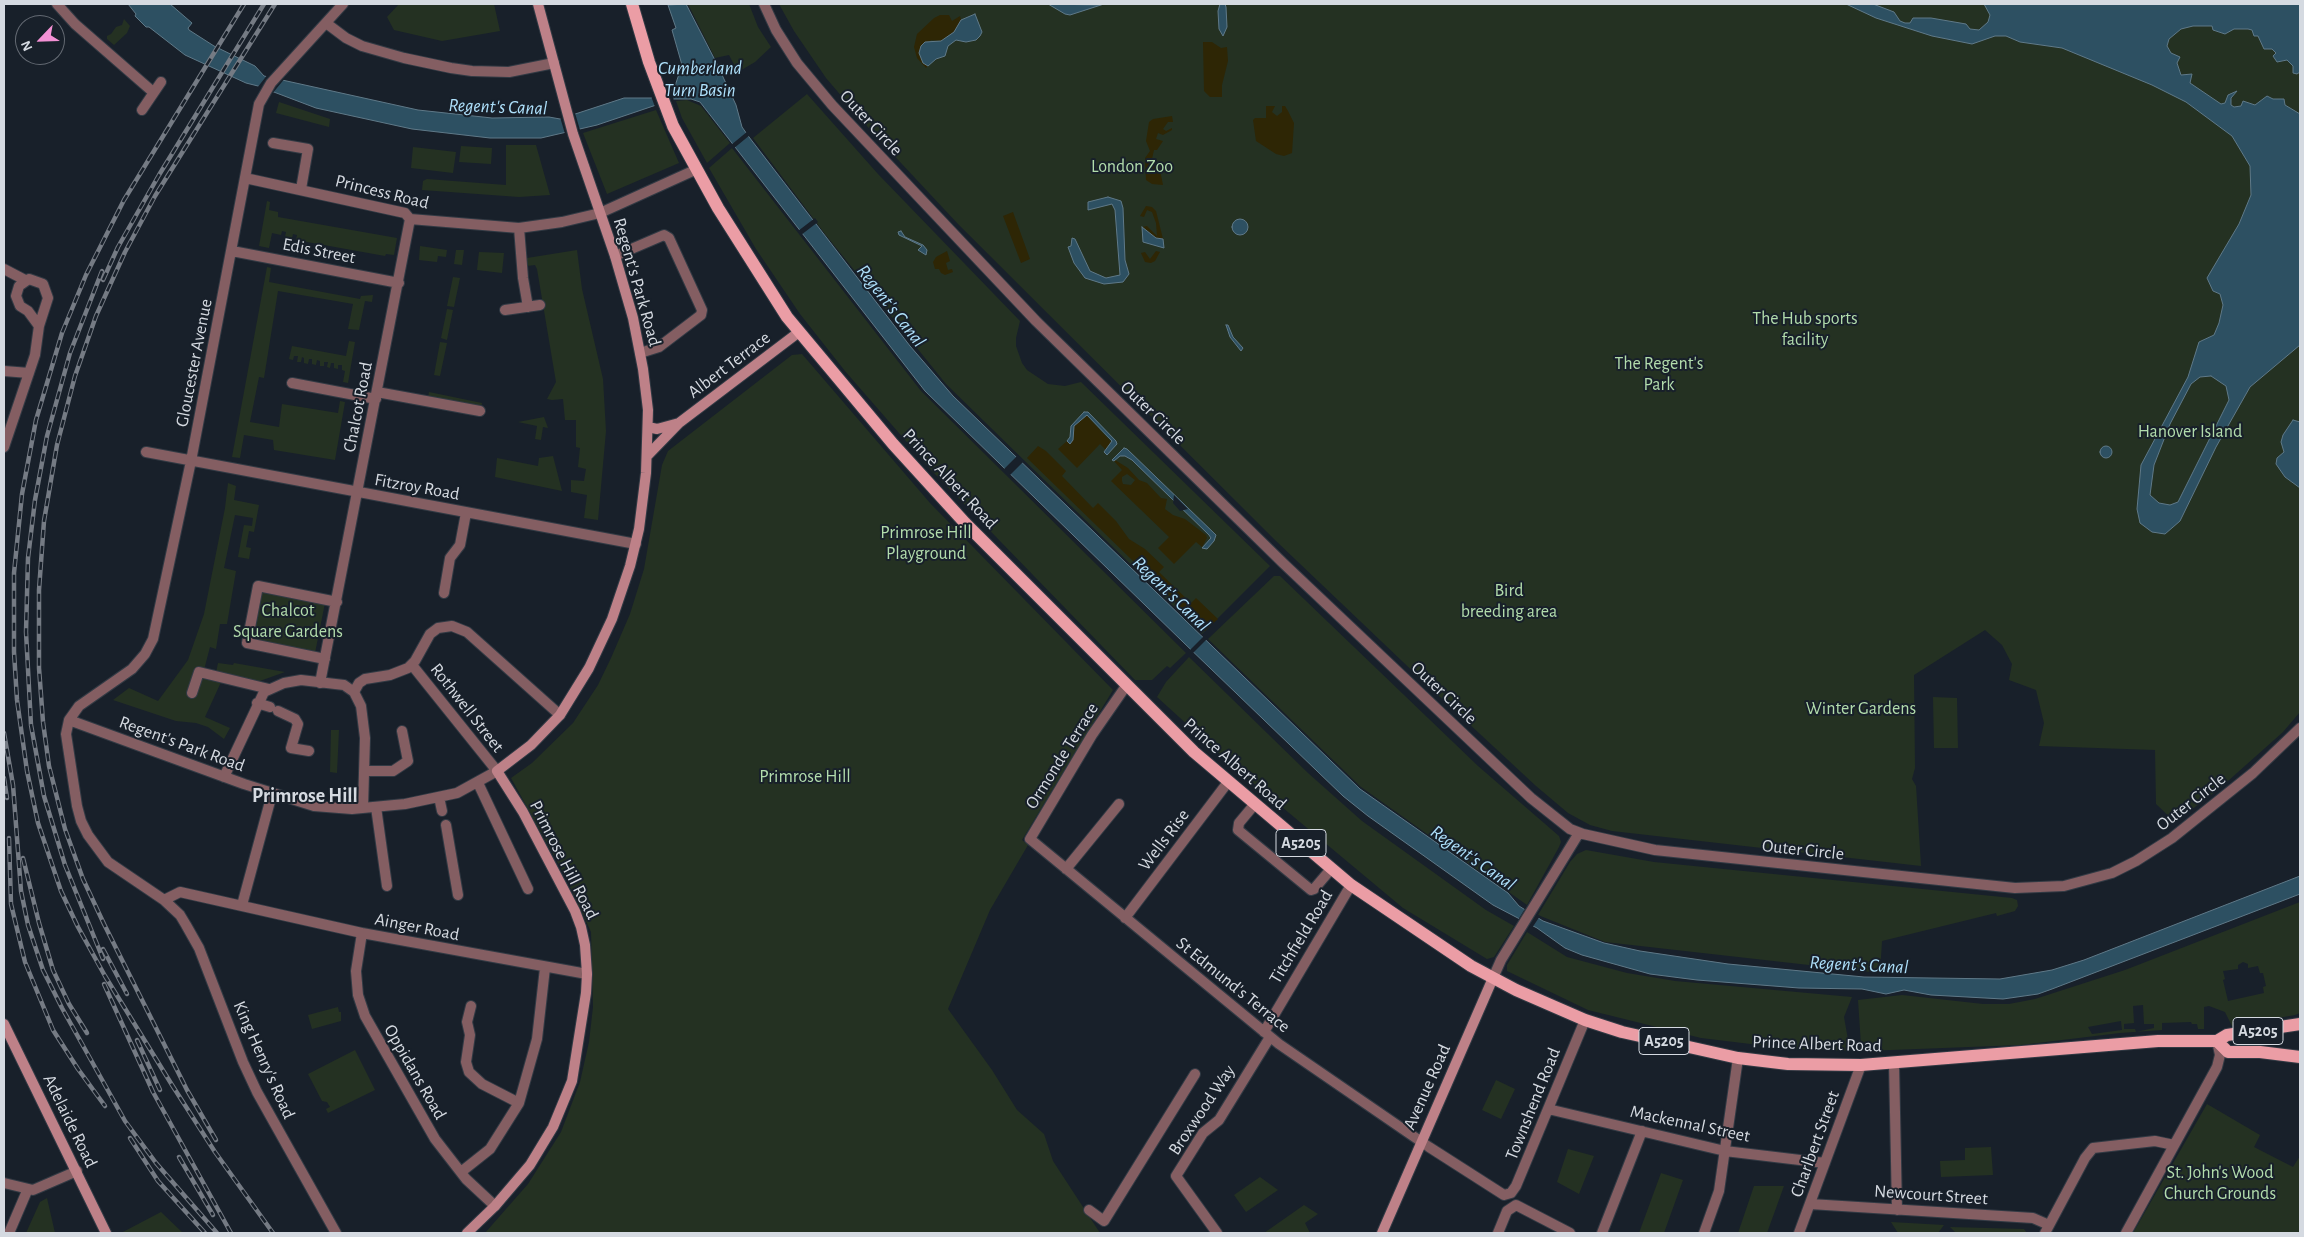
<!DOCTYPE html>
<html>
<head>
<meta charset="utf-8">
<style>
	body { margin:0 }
	#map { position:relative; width:2304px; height:1237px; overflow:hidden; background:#18202a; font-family:"Alegreya Sans",sans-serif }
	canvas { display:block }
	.frame { position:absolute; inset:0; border:5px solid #d5dae1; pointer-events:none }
	.north { position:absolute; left:15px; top:15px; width:50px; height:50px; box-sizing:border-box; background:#18202a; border:1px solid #646a73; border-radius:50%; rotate:246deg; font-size:14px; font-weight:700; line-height:20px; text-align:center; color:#d5dae1 }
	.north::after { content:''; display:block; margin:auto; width:18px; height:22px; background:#f391d5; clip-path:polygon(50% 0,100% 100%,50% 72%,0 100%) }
</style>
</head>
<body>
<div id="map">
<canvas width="2304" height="1237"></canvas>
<div class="frame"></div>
<div class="north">N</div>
</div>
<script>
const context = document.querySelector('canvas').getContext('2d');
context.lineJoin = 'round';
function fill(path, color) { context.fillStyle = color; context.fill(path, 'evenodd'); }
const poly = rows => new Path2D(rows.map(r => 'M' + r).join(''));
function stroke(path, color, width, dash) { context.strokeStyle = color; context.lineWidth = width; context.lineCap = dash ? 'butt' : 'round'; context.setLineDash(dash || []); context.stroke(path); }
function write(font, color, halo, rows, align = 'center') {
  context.font = font + ' "Alegreya Sans",sans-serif'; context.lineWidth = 4; context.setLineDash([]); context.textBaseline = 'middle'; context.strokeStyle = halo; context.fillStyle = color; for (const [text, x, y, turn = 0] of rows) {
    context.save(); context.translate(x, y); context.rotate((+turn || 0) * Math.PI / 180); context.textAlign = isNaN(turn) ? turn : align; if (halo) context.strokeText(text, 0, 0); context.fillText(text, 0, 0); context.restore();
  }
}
fill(poly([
	[399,4,494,4,500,31,442,41,394,30,387,17],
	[688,4,749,4,758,27,771,47,755,62,738,72,729,55,715,58],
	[779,4,2300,4,2300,712,2283,732,2219,789,2175,822,2156,804,2155,750,2039,746,2044,723,2036,690,2009,680,2012,664,2002,645,1985,630,1914,675,1915,768,1912,779,1916,786,1921,866,1612,831,1590,825,1568,813,1536,786,1424,682,1276,541,958,224,873,133,826,78,794,31],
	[124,19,130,26,127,33,114,45,107,39,107,36,111,34,116,27,122,25],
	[807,94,878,174,1020,321,1016,338,1016,346,1022,363,1027,370,1048,384,1065,386,1081,382,1270,566,1202,634,946,384,825,234,753,138],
	[687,100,701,106,730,143,707,163,682,118,676,101],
	[279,102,330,119,329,127,276,113],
	[656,110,679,163,607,194,583,133],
	[506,145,536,145,550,195,519,197,422,190,423,181,427,179,506,185],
	[461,146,492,148,491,164,459,162],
	[413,147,456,152,453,173,411,168],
	[732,148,921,391,1186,653,1170,668,1167,666,1152,680,1135,680,932,471,845,371,800,314,756,249,709,168],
	[267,201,270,202,269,210,278,212,278,217,397,238,394,255,386,254,385,256,296,240,297,235,293,234,292,238,285,237,286,232,282,231,281,235,272,233,269,248,259,246],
	[420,246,447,250,446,257,438,256,437,262,419,260],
	[456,250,464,250,462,265,454,264],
	[577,250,582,289,603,379,606,431,598,520,584,518,587,495,571,492,571,480,584,481,586,469,578,467,580,448,576,447,576,420,565,420,563,399,552,400,547,399,556,382,537,269,535,265,527,266,527,258],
	[479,252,504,253,502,273,477,270],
	[267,267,271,268,269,282,360,299,361,296,373,295,372,302,365,301,359,330,348,329,353,304,278,291,264,378,259,377,250,422,279,427,282,404,338,413,340,401,345,402,335,460,274,450,273,440,244,435,240,458,232,457],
	[453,277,460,278,454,307,447,306],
	[447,309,453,310,447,340,441,338],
	[349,341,355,342,348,383,343,382,345,371,342,370,342,365,338,365,338,369,334,368,334,363,331,363,330,368,327,367,328,362,324,362,324,366,320,366,320,361,317,360,316,365,312,364,312,359,309,359,308,364,304,363,304,358,302,357,301,362,297,362,298,356,294,356,293,360,289,359,292,346,346,356],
	[440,342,447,343,440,376,434,375],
	[802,354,930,503,1113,690,1022,840,1028,845,990,910,948,1009,992,1070,1017,1110,1044,1134,1053,1161,1100,1233,485,1233,528,1184,561,1132,580,1082,589,1042,593,1007,591,932,564,874,511,778,532,763,573,723,598,685,611,658,630,614,644,569,662,465,668,451,792,355],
	[429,392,482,403,481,409,428,398],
	[544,417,548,428,543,427,541,440,535,439,537,426,518,422],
	[553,456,562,491,495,477,497,458,538,466,539,458],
	[228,483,236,486,234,500,259,505,254,532,249,531,246,547,251,548,249,559,238,557,244,525,252,526,253,518,235,515,224,568,236,571,227,624,220,624,216,649,210,647,204,670,216,673,218,663,233,665,234,663,285,672,246,686,222,680,205,717,230,728,224,739,208,727,196,723,176,721,113,700,129,688,158,701,188,660,204,614,225,508],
	[1274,576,1280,576,1478,766,1559,836,1561,842,1559,847,1527,905,1361,787,1208,639],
	[261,591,325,603,315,653,252,641],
	[1189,657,1308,773,1362,821,1486,910,1514,926,1494,957,1487,959,1403,908,1234,767,1157,697,1166,682],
	[1933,697,1957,698,1958,748,1934,748],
	[331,730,339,730,337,773,330,772],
	[1586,850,1654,862,2012,898,2017,900,2018,906,2015,911,1997,916,1996,913,1882,941,1880,973,1605,942,1538,915,1570,862,1577,854],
	[2300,902,2300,1013,2295,1015,2232,1026,2225,1012,2209,1006,2204,1007,2204,1029,2198,1029,2197,1024,2192,1024,2191,1022,2162,1023,2162,1030,2120,1033,2021,1045,1865,1051,1861,1045,1858,1000,1902,995,1983,1004,2009,1004,2035,999,2125,970],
	[2243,962,2248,964,2248,968,2258,966,2260,973,2263,973,2266,986,2263,987,2264,993,2228,1001,2223,980,2225,979,2223,971,2238,969,2238,965],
	[2143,1005,2144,1024,2154,1024,2154,1028,2136,1032,2135,1029,2124,1029,2124,1024,2134,1023,2133,1006],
	[2121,1021,2122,1030,2092,1034,2088,1027],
	[1527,932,1567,957,1627,973,1675,981,1852,997,1844,1017,1850,1051,1792,1049,1701,1038,1588,1010,1507,971,1507,965],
	[338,1007,339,1012,341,1012,341,1021,312,1029,308,1015],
	[355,1050,375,1090,328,1113,326,1109,330,1107,327,1102,322,1101,308,1074],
	[1496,1080,1515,1089,1501,1119,1482,1110],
	[2207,1104,2260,1135,2254,1147,2293,1167,2300,1156,2300,1233,2133,1233],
	[1991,1147,1993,1175,1941,1177,1940,1161,1965,1160,1965,1148],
	[1568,1149,1594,1156,1579,1194,1557,1182],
	[1661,1173,1683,1180,1664,1233,1639,1233],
	[1260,1177,1278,1190,1246,1212,1234,1195],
	[1754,1186,1784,1186,1767,1233,1738,1233],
	[47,1198,55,1233,26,1233,40,1202],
	[1304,1205,1318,1214,1305,1223,1310,1233,1264,1233],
	[161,1212,183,1233,121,1233],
	[1891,1222,1944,1225,1938,1233,1898,1233],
	[1950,1227,2024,1229,2027,1233,1956,1233]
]), '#243122');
fill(poly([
	[940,15,949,15,952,21,960,16,961,20,954,32,941,41,931,40,919,53,928,66,926,68,917,58,914,47,917,34,934,18],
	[1203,42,1212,42,1221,48,1227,47,1228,61,1222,85,1222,97,1210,97,1204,91],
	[1266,106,1275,106,1272,112,1277,116,1282,112,1282,106,1285,106,1288,111,1294,123,1292,153,1284,156,1276,154,1256,141,1253,120,1255,118,1266,118],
	[1172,116,1173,122,1168,122,1163,129,1166,131,1172,128,1172,130,1163,135,1158,133,1156,139,1163,141,1157,150,1154,150,1152,159,1153,165,1159,165,1163,185,1152,184,1146,180,1145,158,1150,151,1146,141,1149,122,1153,119],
	[1146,206,1152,207,1156,211,1163,239,1156,238,1142,227,1147,226,1157,236,1156,223,1152,212,1147,210,1144,217,1140,216],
	[1013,212,1030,259,1021,263,1003,216],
	[947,251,950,261,946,263,948,270,952,269,953,272,945,275,941,273,939,269,935,269,933,262,936,257],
	[1156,251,1160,252,1155,261,1151,263,1145,262,1141,253,1145,252,1150,259],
	[1086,415,1112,443,1106,450,1100,444,1077,468,1058,449,1067,441,1070,444,1074,426],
	[1038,446,1046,451,1066,471,1062,476,1093,508,1098,503,1116,521,1129,539,1145,549,1164,567,1159,572,1191,603,1196,598,1218,619,1205,631,1027,458],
	[1115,460,1128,468,1139,480,1147,483,1161,498,1167,499,1165,509,1173,515,1185,519,1206,535,1207,538,1202,547,1196,542,1174,564,1158,548,1169,537,1111,481,1122,470,1114,461],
	[1127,474,1135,480,1131,485,1123,484,1122,481,1122,477]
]), '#2e2605');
const water = poly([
	[128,4,170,4,192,23,188,28,189,30,214,46,255,66,264,76,418,110,492,118,549,117,560,119,624,98,651,98,674,89,682,65,672,30,676,28,668,5,686,4,717,64,736,105,742,127,749,137,910,346,953,396,1360,789,1508,893,1519,906,1543,921,1604,943,1640,951,1728,964,1864,977,2000,979,2052,970,2084,960,2300,876,2300,894,2052,989,2038,994,2003,999,1931,995,1904,990,1886,994,1862,989,1799,988,1697,980,1650,974,1582,955,1565,948,1537,928,1493,905,1368,816,1343,796,1183,642,925,391,700,102,691,99,674,99,597,125,541,138,490,138,412,129,316,108,258,86,246,83,185,55,149,27,146,27,135,16,136,14,128,4],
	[1048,4,1099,5,1104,4,1070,15,1065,14,1048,4],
	[1220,4,1225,4,1226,7,1227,27,1223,36,1219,29,1218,11,1220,4],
	[1846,4,1873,4,1894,12,1900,21,1905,23,1910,23,1913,18,1931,18,1966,24,1970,29,1979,30,1988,22,1990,15,1984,4,2300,4,2300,72,2297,74,2293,73,2293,66,2287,60,2277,62,2273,56,2276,53,2272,49,2264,49,2258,36,2254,36,2252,30,2248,29,2234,29,2225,34,2213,30,2212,26,2193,26,2181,29,2169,39,2167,46,2171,53,2180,57,2177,63,2181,75,2192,74,2190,83,2221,104,2225,103,2228,95,2237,91,2231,98,2231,105,2234,107,2241,106,2243,101,2255,105,2267,96,2273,99,2284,99,2285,105,2300,114,2300,345,2250,387,2216,447,2180,521,2165,534,2152,532,2140,523,2137,509,2141,465,2188,377,2199,342,2214,335,2219,323,2223,305,2220,294,2213,291,2207,278,2239,224,2251,195,2250,166,2232,136,2186,102,2152,85,2062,48,2020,42,2006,36,1995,36,1972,44,1932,36,1876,18,1846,4],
	[2211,376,2226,386,2229,400,2178,502,2170,505,2159,503,2150,495,2154,465,2170,424,2191,384,2200,377,2211,376],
	[975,14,982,32,980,36,976,40,966,42,956,40,948,46,945,56,936,59,928,66,923,63,919,53,921,46,925,42,941,41,954,32,961,20,975,14],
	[1108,197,1121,201,1123,208,1125,260,1129,274,1123,282,1104,284,1085,278,1074,263,1068,247,1071,246,1072,238,1075,239,1090,271,1106,278,1120,275,1115,210,1112,204,1088,210,1088,202,1108,197],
	'1232 227a8 8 0 1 1 16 0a8 8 0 1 1-16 0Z',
	[1142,227,1156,238,1163,239,1164,248,1143,242,1142,227],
	[901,231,905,237,923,245,927,250,926,255,918,250,922,246,899,235,898,232,901,231],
	[1226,325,1228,325,1233,337,1243,348,1241,351,1230,337,1226,325],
	[1084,412,1088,412,1116,441,1117,444,1107,455,1104,452,1112,441,1087,415,1074,426,1073,440,1070,444,1067,441,1070,437,1071,426,1084,412],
	[2293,420,2300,422,2300,488,2285,477,2276,464,2277,458,2284,452,2281,442,2283,435,2293,420],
	'2100 452a6 6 0 1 1 12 0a6 6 0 1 1-12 0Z',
	[1124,448,1127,449,1216,535,1214,541,1207,549,1202,548,1211,538,1209,535,1132,460,1125,456,1120,456,1114,461,1112,460,1124,448]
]);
fill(water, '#2d5062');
stroke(water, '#5f7988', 1);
fill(poly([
	[268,74,286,77,272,94,257,88],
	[671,89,674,101,655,107,651,96],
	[575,113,580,130,565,134,560,117],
	[748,131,750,135,733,149,731,145],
	[815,218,818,222,801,235,798,231],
	[1018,455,1024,461,1009,476,1003,470],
	[1174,495,1188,509,1180,511,1173,503],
	[1205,635,1208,638,1192,654,1189,651],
	[1526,907,1540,916,1532,928,1518,920]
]), '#18202a');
const street = poly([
	[57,4,75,24,153,92],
	[764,4,776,30,797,63,832,105,1036,321,1283,563,1531,798,1570,829,1583,834,1655,850,2015,888,2064,886,2112,873,2136,861,2172,838,2253,773,2300,728],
	[326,23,346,38,362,46,404,58,451,68,472,71,509,72,554,63],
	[142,110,161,82],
	[273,143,308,149,301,189],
	[245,178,405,213,410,219,519,228,562,222,600,213,695,170],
	[519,228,523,278,528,307],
	[232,251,399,283],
	[615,256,664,235,669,238,702,310,701,315,659,347,640,353],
	[4,269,25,280],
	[505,310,540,305],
	[4,371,29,373],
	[292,383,376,399],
	[377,392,480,411],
	[4,447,35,355,39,326,48,298,43,284,29,279,19,286,16,296,20,306,28,311,39,326],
	[146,452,636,544],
	[444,593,450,558,460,545,466,513],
	[325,659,247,643,258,586,337,602],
	[320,683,410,219],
	[1126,686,1092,735,1030,839,1279,1044,1429,1147,1504,1195,1511,1193,1516,1186,1585,1020],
	[354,692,359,683,365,679,390,675,408,668,415,661,430,634,438,628,452,626,467,632,560,715],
	[192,693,199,672,269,689],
	[257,703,270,707],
	[278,711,295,719,298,724,291,748,309,751],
	[69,720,244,784,314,806,352,809,405,804,457,793,497,771,412,665],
	[364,771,393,771,408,761,402,731],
	[224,777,264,692,284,683,301,680,344,685,354,692,361,706,365,738,363,808],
	[478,783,528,889],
	[439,797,442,811],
	[1254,805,1239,823,1238,830,1311,890,1314,889,1331,869],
	[376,807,387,886],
	[446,825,458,895],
	[1066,869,1119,804],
	[164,900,180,892,362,933,587,974],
	[242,905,272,794],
	[1125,918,1228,782],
	[362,933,356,971,358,995,365,1016,435,1139,466,1179,495,1206],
	[1493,978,1501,960,1579,833],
	[471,1006,467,1022,470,1035,466,1062,469,1072,482,1084,519,1103],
	[1264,1032,1351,885],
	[1894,1063,1897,1210],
	[1548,1109,1725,1151,1825,1163],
	[461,1172,490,1149,519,1103,537,1039,545,968],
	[4,1183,33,1190,77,1171],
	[1810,1204,2033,1218,2049,1225],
	[1089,1210,1104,1221,1195,1074],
	[9,1233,27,1191],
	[336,1233,257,1092,243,1062,199,948,186,925,180,915,164,900,108,862,88,835,81,821,77,806,66,734,69,720,79,706,132,669,145,654,153,639,191,461,259,104,271,83,343,4],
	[1217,1233,1176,1176,1203,1133,1219,1120,1270,1037],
	[1498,1233,1507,1211,1516,1205,1570,1233],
	[1602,1233,1642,1131],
	[1704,1233,1719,1191,1738,1058],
	[1799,1233,1861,1065],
	[2045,1233,2085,1158,2093,1148,2155,1141,2174,1145],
	[2126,1233,2217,1067,2220,1055,2217,1041]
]);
const secondary = poly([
	[648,427,657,429,679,423,799,332],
	[647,456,679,423],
	[4,1024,106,1233],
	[467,1233,495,1206,530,1165,553,1127,572,1081,586,993,587,974,585,945,581,927,575,911,523,812,497,771,531,745,560,715,589,668,612,619,630,566,639,529,646,473,648,410,643,369,633,318,615,256,573,134,538,4],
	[1382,1233,1493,978]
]);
const primary = poly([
	[632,4,649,62,673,126,718,208,787,317,893,444,965,523,1194,752,1351,885,1471,966,1516,990,1585,1020,1622,1032,1738,1058,1788,1064,1861,1065,2158,1041,2217,1041,2227,1035,2300,1024],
	[2217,1041,2228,1052,2260,1052,2300,1057]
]);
stroke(street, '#323a44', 12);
stroke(secondary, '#323a44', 12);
stroke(primary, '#323a44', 14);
stroke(street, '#845e62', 10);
stroke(secondary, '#be8188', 10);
stroke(primary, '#eb9da5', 12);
const rail = poly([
	[244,4,124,200,86,275,62,333,36,420,22,494,14,573,14,652,17,700,27,771,38,823,61,891,78,927,105,976,172,1085,215,1152,273,1233],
	[102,271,70,353,47,436,35,500,28,558,26,632,31,725,44,796,65,865,103,959],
	[103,280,118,247,159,175,264,4],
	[4,733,13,785,21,891,28,925,43,970,62,1008,125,1121,156,1163,217,1233],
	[4,778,7,798],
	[9,838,11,904,25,962,53,1030,78,1069,105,1106],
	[23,858,39,923,53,970,69,1004,87,1033],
	[103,949,127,994],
	[104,984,153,1092,231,1233],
	[137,1040,160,1090],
	[130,1138,158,1181,205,1233],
	[216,1140,187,1090,104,924,83,879,65,829,49,766,43,722,39,668,39,590,44,521,57,445,75,376,96,316,125,252,155,196,275,4],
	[179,1157,213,1215]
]);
stroke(rail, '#757b84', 4.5);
stroke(rail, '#18202a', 2.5, [8]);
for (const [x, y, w] of [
	[1301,843,50],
	[2258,1031,50],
	[1664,1041,50]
]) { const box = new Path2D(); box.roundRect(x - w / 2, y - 13.5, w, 27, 4); context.fillStyle = '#18202a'; context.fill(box); stroke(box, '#d5dae1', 1); }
write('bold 16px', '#d5dae1', null, [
	["A5205",1301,843],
	["A5205",2258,1031],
	["A5205",1664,1041]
]);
write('18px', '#d5dae1', '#18202a', [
	["Outer Circle",871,123,47],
	["Princess Road",382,192,14],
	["Edis Street",319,251,11],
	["Regent's Park Road",637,282,74],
	["Gloucester Avenue",194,363,-79],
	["Albert Terrace",729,365,-37],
	["Chalcot Road",358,407,-79],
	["Outer Circle",1153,413,44],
	["Prince Albert Road",950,479,47],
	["Fitzroy Road",417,487,10],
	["Outer Circle",1444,693,43],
	["Rothwell Street",467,708,52],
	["Regent's Park Road",182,744,20],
	["Ormonde Terrace",1062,756,-58],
	["Prince Albert Road",1235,764,41],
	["Outer Circle",2191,802,-38],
	["Wells Rise",1164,840,-53],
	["Outer Circle",1803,850,6],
	["Primrose Hill Road",564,860,63],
	["Ainger Road",417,927,11],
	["Titchfield Road",1301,937,-59],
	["St Edmund's Terrace",1233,985,39],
	["Prince Albert Road",1817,1044,2],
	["King Henry's Road",264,1060,66],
	["Oppidans Road",415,1072,60],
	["Avenue Road",1427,1087,-66],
	["Townshend Road",1533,1104,-68],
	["Broxwood Way",1202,1110,-56],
	["Adelaide Road",70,1121,64],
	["Mackennal Street",1690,1124,12],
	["Charlbert Street",1815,1144,-70],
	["Newcourt Street",1931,1195,4]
]);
write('18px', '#b2dcac', '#18202a', [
	["London Zoo",1132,167],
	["The Hub sports",1805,319],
	["facility",1805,340],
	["The Regent's",1659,364],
	["Park",1659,385],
	["Hanover Island",2190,432],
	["Primrose Hill",926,533],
	["Playground",926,554],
	["Bird",1509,591],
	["breeding area",1509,612],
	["Chalcot",288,611],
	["Square Gardens",288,632],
	["Winter Gardens",1861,709],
	["Primrose Hill",805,777],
	["St. John's Wood",2220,1173],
	["Church Grounds",2220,1194]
]);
write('italic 19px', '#aee0fb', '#18202a', [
	["Cumberland",700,68],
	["Turn Basin",700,90],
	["Regent's Canal",498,107,2],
	["Regent's Canal",891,306,52],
	["Regent's Canal",1171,594,44],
	["Regent's Canal",1473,858,35],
	["Regent's Canal",1859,965,3]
]);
write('bold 20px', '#d5dae1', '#18202a', [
	["Primrose Hill",305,796]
]);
</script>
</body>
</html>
